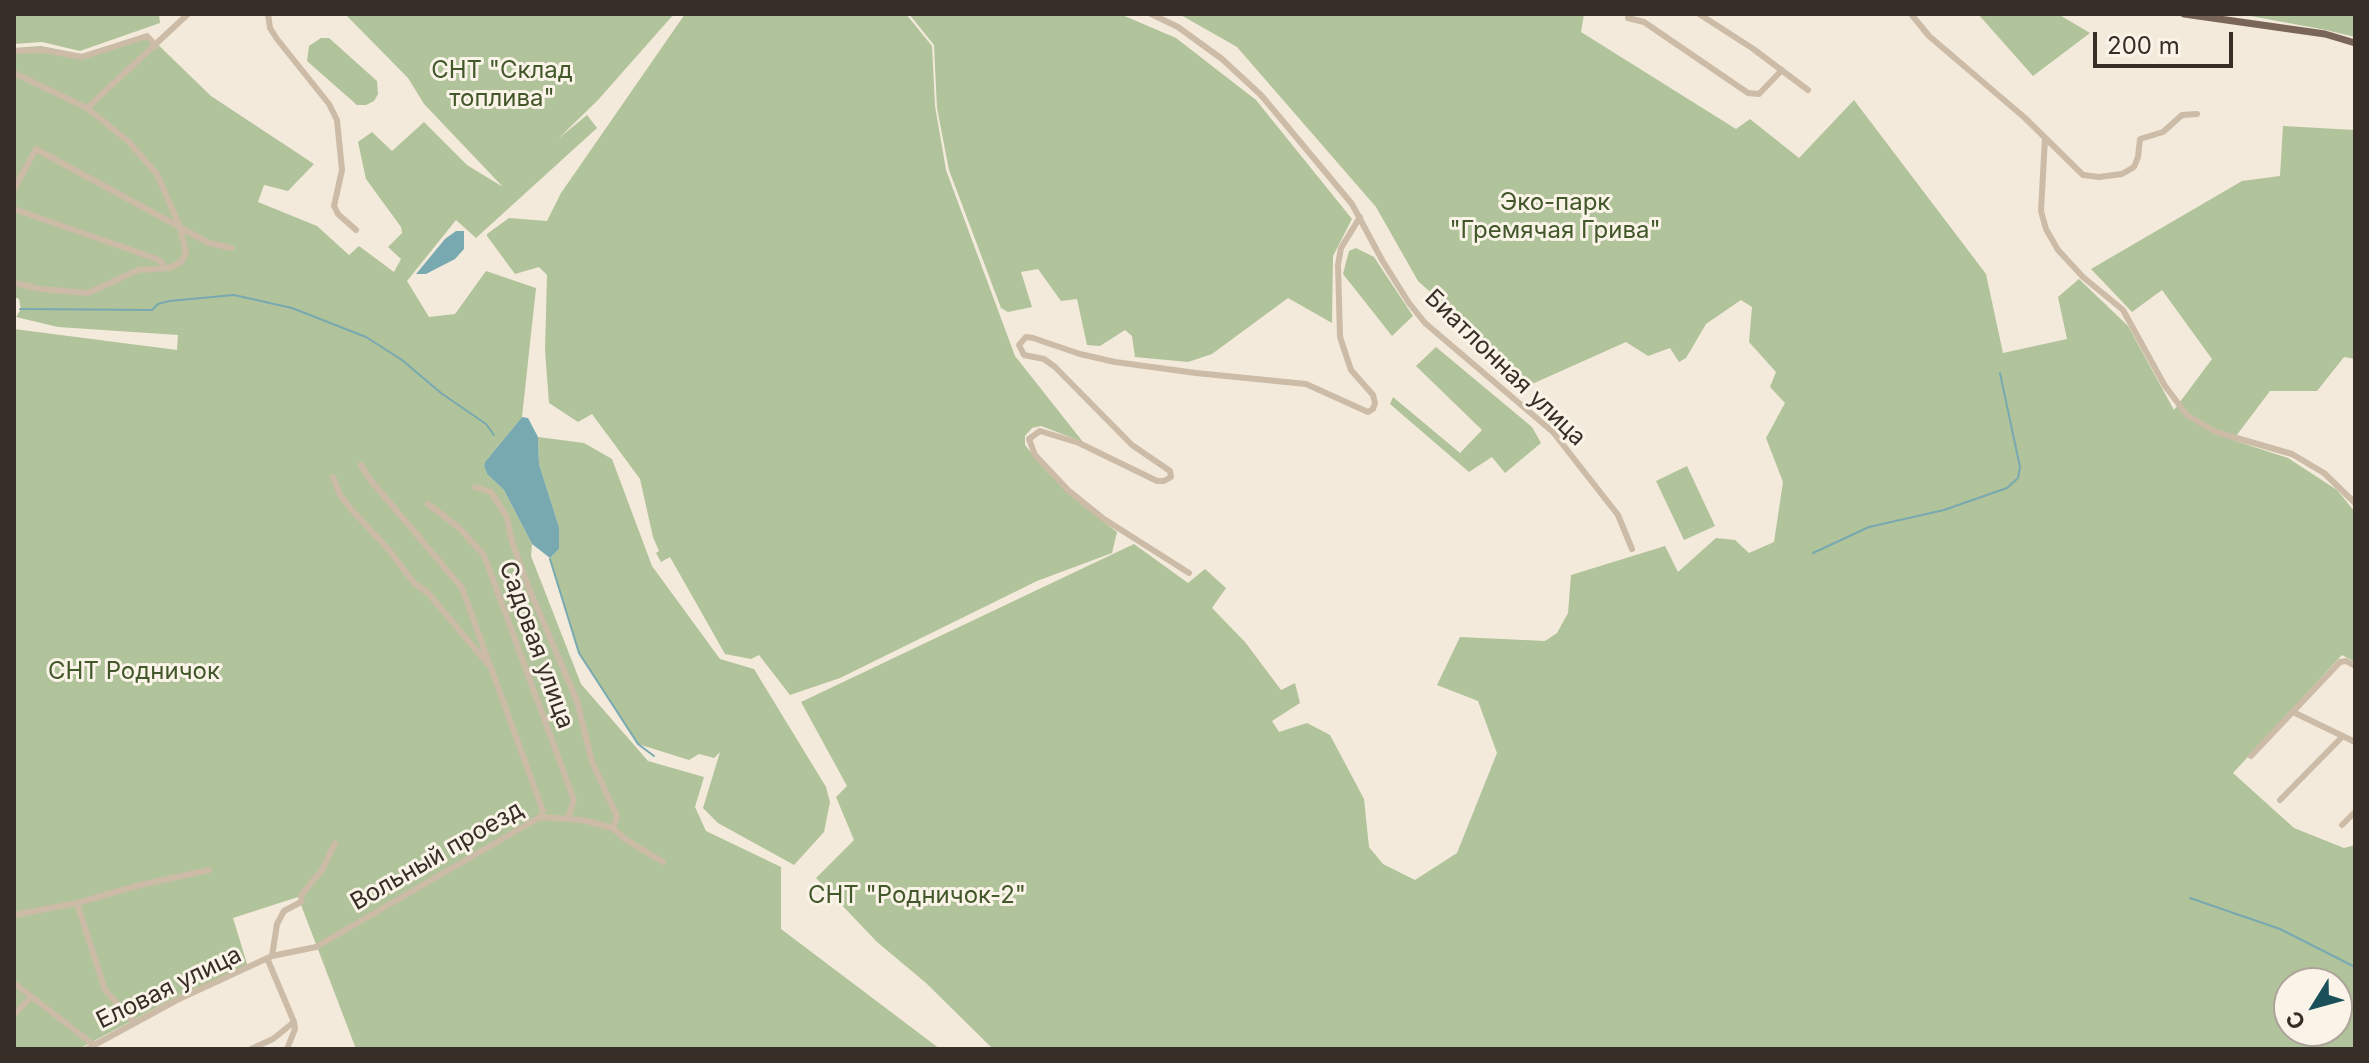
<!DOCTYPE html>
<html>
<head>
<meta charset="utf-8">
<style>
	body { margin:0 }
	#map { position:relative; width:2369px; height:1063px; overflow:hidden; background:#f3eadb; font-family:Inter,sans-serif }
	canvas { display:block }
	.frame { position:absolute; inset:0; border:16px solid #372e27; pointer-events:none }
	.north { position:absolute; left:2273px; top:967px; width:80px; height:80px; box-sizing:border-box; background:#faf3e7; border:2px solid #aca49a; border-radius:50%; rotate:233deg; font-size:22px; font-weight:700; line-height:32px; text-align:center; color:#372e27 }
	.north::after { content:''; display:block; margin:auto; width:28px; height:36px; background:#1b505b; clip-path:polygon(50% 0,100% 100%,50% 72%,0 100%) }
	.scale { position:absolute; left:2093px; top:32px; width:140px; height:36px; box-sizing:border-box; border:4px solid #372e27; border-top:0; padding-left:10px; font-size:24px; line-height:28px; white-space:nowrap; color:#372e27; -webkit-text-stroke:6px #faf3e7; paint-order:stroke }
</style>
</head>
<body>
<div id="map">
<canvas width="2369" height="1063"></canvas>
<div class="frame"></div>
<div class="north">С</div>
<div class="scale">200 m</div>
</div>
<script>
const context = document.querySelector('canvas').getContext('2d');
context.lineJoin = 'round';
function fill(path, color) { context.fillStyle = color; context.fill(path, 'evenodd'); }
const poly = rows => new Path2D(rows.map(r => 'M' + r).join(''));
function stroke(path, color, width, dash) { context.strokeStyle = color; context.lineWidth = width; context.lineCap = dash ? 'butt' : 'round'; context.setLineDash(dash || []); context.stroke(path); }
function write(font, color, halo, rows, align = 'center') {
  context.font = font + ' Inter,sans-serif'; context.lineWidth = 6; context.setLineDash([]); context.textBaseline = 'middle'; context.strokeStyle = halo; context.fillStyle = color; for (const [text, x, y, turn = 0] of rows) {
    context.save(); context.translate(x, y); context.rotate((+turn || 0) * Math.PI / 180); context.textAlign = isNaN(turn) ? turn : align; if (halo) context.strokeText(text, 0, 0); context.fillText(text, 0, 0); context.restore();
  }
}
fill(poly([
	[14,14,159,14,160,23,80,51,42,42,14,44],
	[345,14,674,14,598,100,558,139,587,115,597,128,476,238,456,220,407,281,429,317,455,314,486,271,536,288,522,417,485,462,484,466,487,474,504,490,532,544,531,556,581,684,648,761,704,777,695,807,706,831,781,867,781,929,940,1049,356,1049,298,897,233,918,248,967,182,994,79,1049,14,1049,14,329,177,350,178,335,58,327,16,317,21,309,19,299,14,297,14,48,41,46,81,54,147,34,211,96,314,164,288,191,264,185,258,202,317,226,349,255,359,246,394,272,401,259,388,247,402,233,401,227,366,179,358,142,372,132,392,151,424,122,467,165,503,187,424,104,408,78],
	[685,14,906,14,932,46,935,106,946,170,1015,356,1083,442,1041,426,1032,428,1025,436,1025,445,1047,472,1076,500,1117,532,1112,553,1037,581,840,678,790,695,759,655,751,659,725,654,670,557,661,562,656,553,659,551,653,537,640,479,592,414,578,422,549,403,545,350,547,275,539,267,515,274,487,236,487,234,509,218,547,221,561,193],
	[909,14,1120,14,1176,38,1256,100,1352,219,1333,256,1332,323,1288,298,1212,354,1188,362,1135,357,1132,336,1125,330,1100,346,1087,345,1077,299,1061,301,1038,269,1021,272,1032,307,1008,312,1001,308,949,170,937,108,934,45],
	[1179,14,1584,14,1581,32,1736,129,1750,119,1799,158,1854,100,1986,274,2003,353,2067,339,2058,297,2079,279,2128,326,2174,410,2212,359,2162,290,2132,312,2091,269,2242,181,2280,176,2283,126,2355,130,2355,359,2344,357,2317,391,2270,391,2233,440,2288,458,2337,490,2355,512,2355,662,2342,655,2233,773,2294,828,2344,848,2355,845,2355,1049,993,1049,926,983,877,942,816,878,854,840,836,797,847,786,801,702,1134,544,1188,583,1205,569,1226,588,1212,608,1245,642,1281,690,1295,683,1300,703,1272,721,1279,732,1307,723,1330,735,1364,799,1369,847,1383,864,1415,880,1457,853,1497,753,1478,701,1437,685,1460,637,1545,641,1557,633,1568,613,1571,575,1665,546,1678,572,1716,538,1735,540,1749,553,1774,542,1783,482,1766,438,1785,403,1770,387,1776,372,1749,342,1752,307,1741,300,1706,324,1686,358,1679,362,1670,348,1648,356,1626,342,1532,384,1418,281,1376,207,1237,47],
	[2289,983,2337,983,2337,1031,2289,1031],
	[1978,14,2058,14,2090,33,2033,76],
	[2240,14,2355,14,2355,37,2326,30],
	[321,38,329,38,377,81,378,94,374,101,366,105,357,105,307,61,309,46],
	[1356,248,1374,257,1413,316,1392,336,1343,274,1349,251],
	[1436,347,1532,427,1541,443,1505,473,1492,457,1469,472,1390,404,1393,397,1460,453,1482,430,1416,366],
	[538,437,584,443,612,459,652,566,720,659,754,669,826,787,830,802,824,832,794,865,718,823,703,808,720,752,714,758,699,754,689,760,638,744,579,653,550,558,559,549,559,527,539,464],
	[1687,466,1715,526,1684,540,1656,481]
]), '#b1c39a');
fill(poly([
	[456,231,464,231,464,249,455,259,426,274,416,274,445,239],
	[522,417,528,418,538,437,539,464,559,527,559,549,550,558,532,544,504,490,487,474,484,466,485,462]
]), '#78a9b1');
stroke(poly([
	[20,309,152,310,158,304,169,301,234,295,292,308,366,337,402,360,441,393,486,424,494,435],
	[1813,553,1869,527,1944,510,2007,488,2018,478,2020,467,2000,373],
	[550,559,579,653,638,744,654,756],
	[2190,898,2280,929,2355,967]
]), '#78a9b1', 2);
stroke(poly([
	[268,14,270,28,277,39,329,104,337,120,342,170,334,206,338,214,356,230],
	[1151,14,1178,27,1222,59,1261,95,1352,204,1382,260,1409,303,1425,323,1553,432,1618,515,1632,549],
	[1699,14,1752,48,1808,90],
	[1911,14,1929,36,2025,118,2083,175,2099,177,2122,174,2134,167,2138,157,2140,139,2163,132,2182,115,2197,114],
	[1628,18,1644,22,1748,93,1759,94,1782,70],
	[14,51,44,50,82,57,147,36,156,46],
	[14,73,87,108,128,141,157,174,180,227,186,253,181,262,169,268,138,270,88,293,41,289,14,283],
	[87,108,188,14],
	[2045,138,2041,211,2046,229,2058,250,2083,277,2123,310,2165,386,2187,415,2216,432,2292,454,2324,473,2355,503],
	[14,189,36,149,209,243,232,248],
	[14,209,157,259,162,263,164,268],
	[361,465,368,477,462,588,543,811,540,817],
	[333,477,340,495,351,509,389,550,414,583,428,593,488,664],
	[475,487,491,492,507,517,512,542,530,591,577,701,592,762,617,816,613,828],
	[428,504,458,527,484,555,574,800,568,818],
	[1189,573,1104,519,1068,490,1035,455,1029,439,1040,431,1079,443,1157,481,1164,481,1171,477,1170,471,1132,445,1055,367,1044,359,1024,355,1019,345,1026,337,1033,338,1080,354,1115,362,1196,373,1306,384,1368,412,1373,409,1375,403,1373,395,1351,370,1340,337,1338,265,1341,248,1360,217],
	[2293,712,2355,742],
	[2251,756,2340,662,2346,661,2355,666],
	[2280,800,2343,736],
	[2342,825,2355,812],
	[77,903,136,886,209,870],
	[14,915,77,903,105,990,134,1022],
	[272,956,277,924,284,911,301,902,302,894,322,870,335,843],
	[14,983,94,1045],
	[14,1015,31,997],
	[87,1049,177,1000,272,956,316,947,540,817,582,820,613,828,625,839,663,862],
	[251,1049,273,1039,294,1022,267,958],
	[287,1049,295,1029,294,1022]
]), '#ccbba6', 6);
stroke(poly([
	[2184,14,2325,34,2355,43]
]), '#7a6658', 7);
write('24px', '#42572a', '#faf3e7', [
	["СНТ \"Склад",502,71],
	["топлива\"",502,99],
	["Эко-парк",1555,203],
	["\"Гремячая Грива\"",1555,231],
	["СНТ Родничок",134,672],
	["СНТ \"Родничок-2\"",917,896]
]);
write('24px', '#372e27', '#faf3e7', [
	["Биатлонная улица",1505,368,44],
	["Садовая улица",536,645,70],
	["Вольный проезд",437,856,-30],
	["Еловая улица",169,988,-26]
]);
</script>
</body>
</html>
